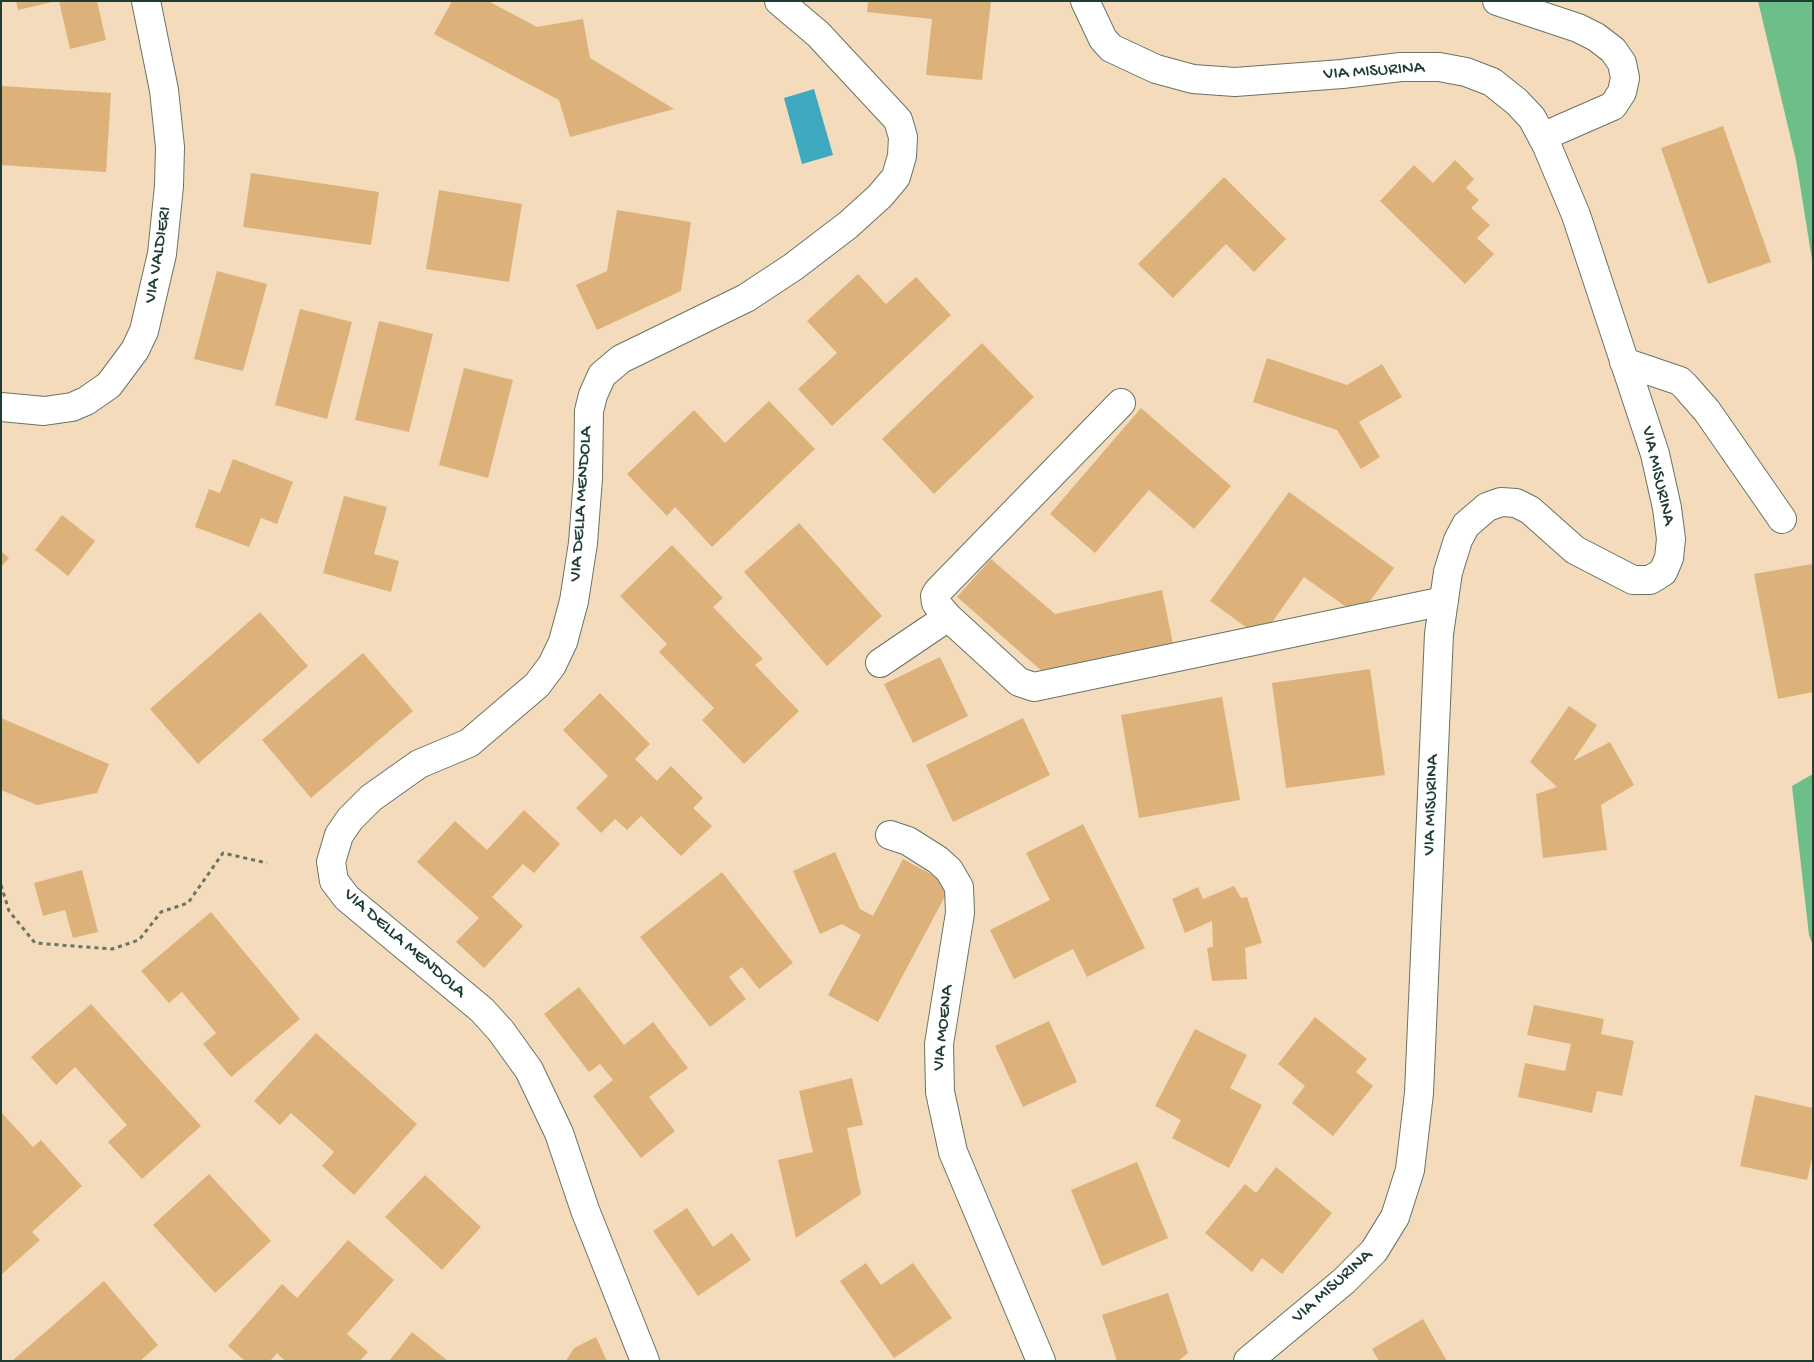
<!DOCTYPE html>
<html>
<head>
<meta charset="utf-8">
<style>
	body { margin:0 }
	#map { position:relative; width:1814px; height:1362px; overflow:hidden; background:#f3dbbc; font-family:"Gochi Hand",sans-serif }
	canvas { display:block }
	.frame { position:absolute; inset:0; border:2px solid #1f3d34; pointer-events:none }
</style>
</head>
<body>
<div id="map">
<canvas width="1814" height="1362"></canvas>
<div class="frame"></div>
</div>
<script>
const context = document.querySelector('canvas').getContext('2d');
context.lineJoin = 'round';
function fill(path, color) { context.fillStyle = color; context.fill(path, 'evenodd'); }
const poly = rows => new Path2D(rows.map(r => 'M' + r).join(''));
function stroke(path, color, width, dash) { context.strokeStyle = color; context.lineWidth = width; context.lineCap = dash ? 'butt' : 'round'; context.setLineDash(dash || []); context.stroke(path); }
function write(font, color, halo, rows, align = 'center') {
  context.font = font + ' "Gochi Hand",sans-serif'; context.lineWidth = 4; context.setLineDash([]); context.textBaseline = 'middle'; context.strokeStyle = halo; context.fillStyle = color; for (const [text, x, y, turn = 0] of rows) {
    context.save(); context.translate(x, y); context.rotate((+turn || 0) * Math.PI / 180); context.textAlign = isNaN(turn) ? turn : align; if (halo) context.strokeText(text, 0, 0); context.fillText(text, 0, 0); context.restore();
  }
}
fill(poly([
	[1758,1,1813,1,1813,266,1796,160],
	[1813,774,1813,946,1809,935,1792,786]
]), '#6dbe89');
fill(poly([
	[814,89,833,155,802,164,784,98]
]), '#3fa9bf');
fill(poly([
	[16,1,52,1,52,2,18,10],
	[59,1,97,1,106,40,70,49],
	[452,1,488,1,537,27,583,19,590,58,674,109,570,137,559,100,434,34],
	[868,1,991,1,982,80,926,75,932,19,867,12],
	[1,86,111,93,106,172,1,165],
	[1723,126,1771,262,1708,284,1661,148],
	[1455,160,1474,179,1466,188,1479,200,1471,208,1490,225,1477,238,1494,254,1465,284,1380,201,1414,165,1433,183],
	[251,173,379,192,371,245,243,227],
	[1224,177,1286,239,1254,272,1226,244,1173,298,1138,264],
	[439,190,522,204,509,282,426,269],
	[617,210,691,222,681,291,597,330,576,285,607,271],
	[217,271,267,284,243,371,194,359],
	[858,274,886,304,916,277,951,315,832,426,798,389,837,353,807,321],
	[300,309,352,322,327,419,275,405],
	[379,321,433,334,409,432,355,420],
	[982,343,1034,397,934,494,882,439],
	[1267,358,1347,385,1382,364,1402,397,1359,422,1380,457,1361,469,1337,430,1253,402],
	[464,368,513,380,488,478,439,465],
	[769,401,815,449,712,547,675,507,667,516,627,474,694,410,725,443],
	[1141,408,1231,486,1194,529,1149,490,1095,553,1050,514],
	[233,459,293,482,277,524,261,518,249,547,195,527,209,489,220,493],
	[1289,492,1394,568,1359,616,1304,577,1261,638,1210,601],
	[344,496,387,507,374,554,399,561,391,592,323,573],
	[62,515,95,541,68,576,35,550],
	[799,523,882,616,827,666,744,572],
	[672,545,723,598,713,607,763,659,755,665,799,711,744,764,702,720,714,708,659,652,667,644,620,596],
	[1,551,9,558,1,567],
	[991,559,1055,614,1162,590,1173,644,1043,672,957,597],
	[1812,564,1813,692,1778,699,1754,574],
	[260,612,308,666,198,764,150,709],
	[363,653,413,711,311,798,262,740],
	[940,657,968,716,913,743,884,684],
	[1370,669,1385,775,1286,788,1272,683],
	[600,693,650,744,635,759,657,781,671,766,703,798,693,808,712,826,681,856,641,816,627,830,615,819,601,833,576,808,608,776,563,730],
	[1222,697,1240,800,1139,818,1121,715],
	[1569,706,1597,725,1573,761,1610,742,1634,785,1601,805,1607,850,1543,858,1536,794,1557,787,1530,762],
	[1,718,109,764,97,793,37,805,1,790],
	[1023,718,1050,775,953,822,926,765],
	[524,810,560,844,534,873,523,864,492,897,523,926,484,968,456,942,479,918,417,862,455,821,487,850],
	[1083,824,1145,948,1087,977,1073,949,1014,979,990,930,1050,900,1026,853],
	[835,852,860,909,873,916,903,859,951,885,878,1022,828,995,861,935,842,924,820,934,793,871],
	[82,870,98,932,73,938,65,910,43,916,34,883],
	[722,872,793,963,759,989,742,967,729,977,746,999,710,1027,640,937],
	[1234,886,1241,898,1247,897,1262,943,1245,948,1247,979,1212,981,1207,948,1213,947,1212,921,1185,933,1172,899,1198,887,1203,899],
	[211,912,300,1019,231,1077,203,1044,216,1033,182,992,169,1003,141,971],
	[579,987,624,1045,653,1022,688,1068,649,1097,675,1131,641,1158,593,1096,613,1080,600,1064,589,1072,544,1014],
	[91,1004,201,1126,142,1179,108,1142,127,1125,75,1067,56,1085,31,1057],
	[1534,1005,1604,1019,1601,1034,1634,1041,1622,1096,1597,1091,1592,1113,1518,1097,1525,1063,1565,1071,1571,1044,1527,1035],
	[1315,1017,1367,1059,1356,1072,1373,1086,1333,1136,1292,1103,1305,1086,1278,1064],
	[1049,1021,1077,1082,1023,1107,995,1046],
	[1195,1029,1247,1055,1230,1088,1262,1105,1229,1168,1172,1138,1181,1120,1155,1106],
	[316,1033,417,1124,354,1195,322,1166,334,1152,291,1113,280,1125,254,1101],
	[852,1078,863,1125,847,1128,861,1194,796,1238,778,1160,813,1152,799,1091],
	[1755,1095,1813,1108,1813,1154,1807,1180,1740,1166],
	[1,1112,33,1147,41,1140,82,1186,32,1232,40,1240,1,1275],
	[1137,1162,1168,1238,1102,1266,1071,1190],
	[1276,1167,1332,1213,1282,1274,1262,1258,1252,1272,1205,1233,1245,1184,1256,1193],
	[209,1174,271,1241,215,1293,153,1225],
	[425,1175,481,1227,442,1270,385,1217],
	[687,1208,713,1247,732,1233,751,1260,698,1296,653,1231],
	[348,1240,394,1280,347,1334,368,1352,360,1361,285,1361,277,1353,270,1361,245,1361,228,1346,282,1284,297,1298],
	[866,1263,881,1285,913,1263,952,1318,894,1358,840,1281],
	[104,1281,158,1345,140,1361,12,1361],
	[1168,1293,1188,1353,1178,1361,1117,1361,1102,1315],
	[1423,1319,1447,1361,1379,1361,1372,1349],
	[412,1332,448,1361,389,1361],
	[596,1337,607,1361,566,1361,574,1348]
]), '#ddb27a');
const minor = poly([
	[1085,1,1103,39,1111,48,1156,69,1193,79,1235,82,1342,74,1401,67,1439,67,1466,72,1492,82,1517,102,1532,118,1547,146,1576,215,1655,454,1667,508,1671,539,1669,558,1663,572,1650,580,1633,580,1575,550,1530,510,1516,503,1501,502,1487,507,1466,525,1458,540,1448,572,1439,634,1419,1093,1410,1170,1395,1217,1374,1251,1344,1281,1248,1361],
	[1497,1,1578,28,1596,37,1613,50,1622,63,1625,78,1622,92,1613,106,1542,137],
	[1624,362,1680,381,1685,386,1707,411,1782,519],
	[1121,403,938,591,935,596,936,603,948,617,1019,682,1034,687,1444,601],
	[1,407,44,411,72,407,86,401,109,385,135,350,144,331,162,254,169,186,170,147,164,90,146,1],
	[880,663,948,617],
	[890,835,908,841,938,860,949,870,959,887,960,913,939,1044,940,1092,953,1152,1041,1361],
	[645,1361,585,1210,559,1133,529,1070,501,1031,482,1010,347,898,334,881,331,862,339,835,350,819,371,798,419,764,469,743,537,685,552,665,563,642,574,601,583,543,588,478,589,411,593,395,602,375,621,359,746,298,793,267,848,225,880,196,896,177,902,156,903,137,898,120,818,34,779,1]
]);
stroke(minor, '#697464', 30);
stroke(poly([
	[1,885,9,911,35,943,112,949,139,940,161,912,188,903,223,853,267,863]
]), '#697464', 3, [4, 4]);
stroke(minor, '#fff', 28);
write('18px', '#1f3d34', '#fff', [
	["VIA MISURINA",1374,72,-4],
	["VIA VALDIERI",159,255,-81],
	["VIA MISURINA",1657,476,77],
	["VIA DELLA MENDOLA",582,504,-86],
	["VIA MISURINA",1432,805,-88],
	["VIA DELLA MENDOLA",404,944,41],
	["VIA MOENA",944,1028,-84],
	["VIA MISURINA",1333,1287,-42]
]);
</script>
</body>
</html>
